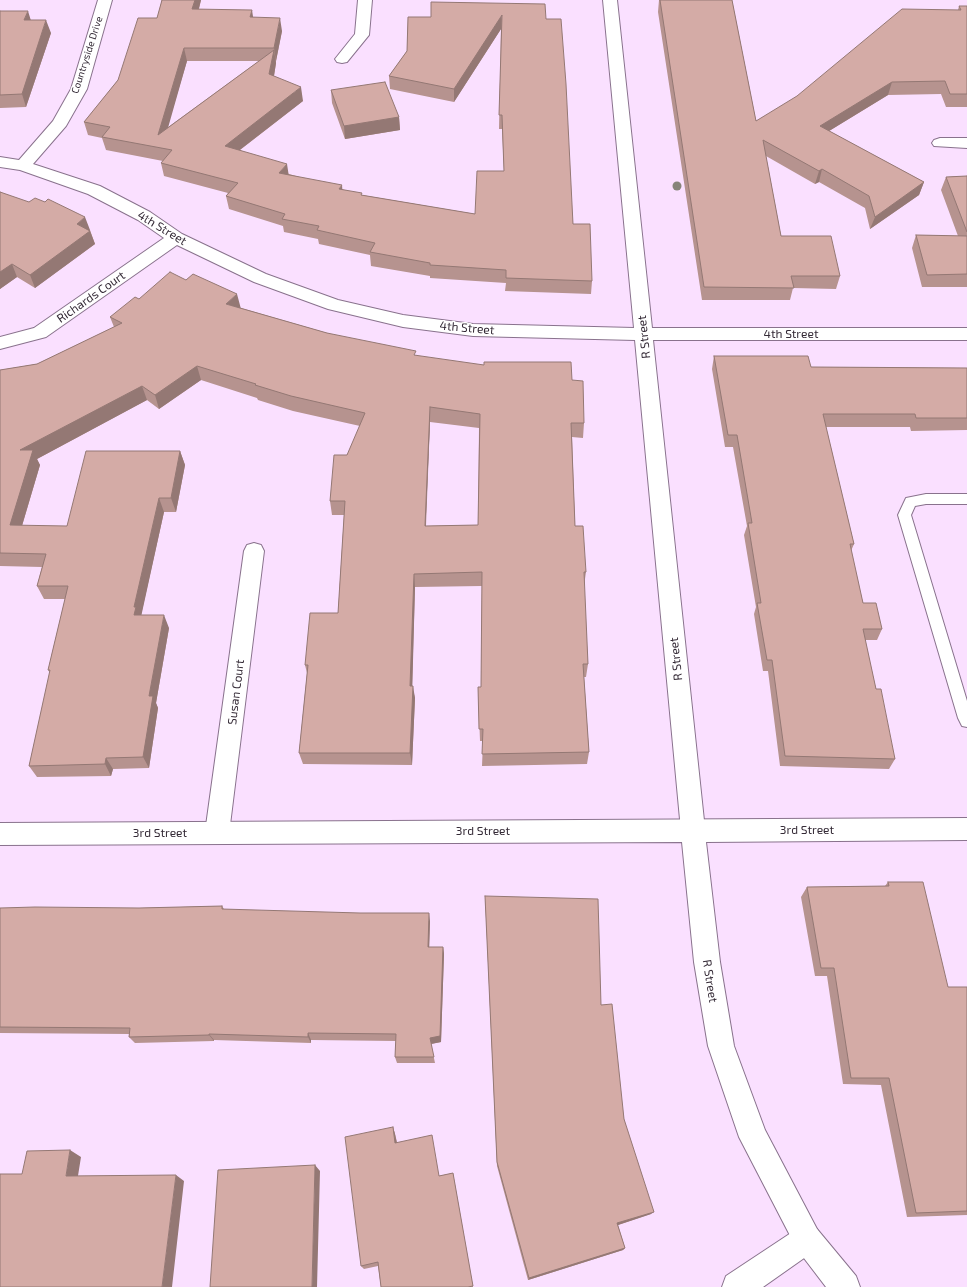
<!DOCTYPE html>
<html>
<head>
<meta charset="utf-8">
<style>
	body { margin:0 }
	canvas { display:block; background:#fae0ff }
</style>
</head>
<body>
<canvas width="967" height="1287"></canvas>
<script>
const context = document.querySelector('canvas').getContext('2d');
context.lineJoin = 'round';
const poly = rows => new Path2D(rows.map(r => 'M' + r).join(''));
function stroke(path, color, width, dash) { context.strokeStyle = color; context.lineWidth = width; context.lineCap = dash ? 'butt' : 'round'; context.setLineDash(dash || []); context.stroke(path); }
function fill(path, color) { context.fillStyle = color; context.fill(path, 'evenodd'); }
function write(font, color, halo, rows, align = 'center') {
  context.font = font + ' "Exo 2",sans-serif'; context.lineWidth = 3; context.setLineDash([]); context.textBaseline = 'middle'; context.strokeStyle = halo; context.fillStyle = color; for (const [text, x, y, turn = 0] of rows) {
    context.save(); context.translate(x, y); context.rotate((+turn || 0) * Math.PI / 180); context.textAlign = isNaN(turn) ? turn : align; if (halo) context.strokeText(text, 0, 0); context.fillText(text, 0, 0); context.restore();
  }
}
const service = poly([
	[926,494,967,494,967,504,926,504,915,506,911,515,967,701,967,727,962,726,958,718,898,515,906,498,926,494]
]);
const minor = poly([
	[98,0,112,0,87,89,66,126,33,164,100,186,150,212,182,234,266,274,338,300,403,315,473,324,634,328,603,0,617,0,652,328,967,328,967,340,653,340,705,830,702,838,693,841,684,838,681,830,635,340,473,336,403,327,328,309,254,282,177,245,46,337,0,349,0,337,34,328,164,238,138,220,88,194,20,170,0,167,0,157,19,160,53,121,71,89,98,0],
	[358,0,372,0,369,35,347,62,342,63,337,62,335,59,355,34,358,0],
	[940,138,967,138,967,148,934,146,932,143,934,140,940,138],
	[254,543,261,545,264,551,229,833,226,841,217,844,208,841,205,833,244,551,247,545,254,543],
	[807,1224,817,1229,822,1239,817,1249,763,1287,722,1287,726,1276,797,1229,807,1224]
]);
const tertiary = poly([
	[967,818,967,840,706,842,720,962,734,1046,765,1130,817,1229,856,1276,860,1287,826,1287,797,1249,739,1137,708,1046,694,962,682,842,0,845,0,823,967,818]
]);
stroke(service, '#89728d', 2);
stroke(minor, '#89728d', 2);
stroke(tertiary, '#89728d', 2);
fill(service, '#fff');
fill(minor, '#fff');
fill(tertiary, '#fff');
context.fillStyle = '#868479';
for (const [x, y] of [
	[677,186]
]) { context.beginPath(); context.arc(x, y, 4.5, 0, 2 * Math.PI); context.fill(); }
fill(poly([
	[162,0,201,0,199,9,253,17,282,31,276,61,276,63,274,76,303,101,240,150,289,174,362,195,475,214,504,171,502,129,499,129,501,29,454,102,390,89,389,76,407,51,408,17,546,19,573,224,592,281,591,294,505,291,506,283,430,278,430,276,371,266,370,255,319,244,318,239,284,232,283,226,229,209,226,196,228,193,164,176,161,163,163,161,106,150,102,138,88,135,84,122,118,80,157,18],
	[187,61,259,61,167,128],
	[659,0,732,0,756,121,958,10,959,6,967,6,967,107,946,107,941,94,888,95,829,131,924,182,919,195,870,229,865,208,819,182,815,184,766,156,781,236,840,276,836,289,793,288,790,300,702,300,658,12],
	[0,11,31,20,51,33,26,107,0,108,0,109],
	[331,90,399,117,400,130,345,139,332,103],
	[967,176,967,287,922,287,912,248,916,235,958,236,941,190,946,177],
	[0,192,90,230,95,244,35,288,17,277,0,289],
	[139,299,241,308,327,333,416,356,572,380,584,423,583,438,572,437,575,526,586,572,584,586,588,664,586,677,584,677,589,752,587,764,482,766,483,741,480,741,478,687,481,687,482,586,415,587,412,686,415,698,412,765,303,764,299,753,307,673,305,665,338,613,344,515,332,515,330,501,347,455,360,426,293,411,258,400,257,398,201,380,159,409,147,400,37,459,40,465,22,526,67,526,180,451,185,465,176,512,164,512,141,615,169,628,156,703,158,708,149,768,113,769,111,776,37,777,29,766,50,673,48,670,65,599,44,599,37,586,42,567,0,566,0,370,37,364,114,327,110,317],
	[430,422,479,428,478,525,426,526],
	[714,356,811,367,967,368,967,430,911,431,910,427,826,427,854,544,851,551,863,603,882,629,877,640,865,640,876,689,895,759,889,769,780,766,768,671,763,671,754,614,756,607,744,535,747,526,733,447,725,447,712,369],
	[888,882,948,987,967,987,967,1215,907,1217,881,1085,843,1084,827,976,815,976,801,897,807,887,885,886],
	[485,896,601,1005,624,1119,651,1214,618,1225,625,1248,623,1250,528,1280,497,1166],
	[222,906,224,909,430,921,429,947,443,947,444,954,441,1042,431,1044,435,1063,397,1063,395,1057,396,1041,311,1040,311,1043,214,1040,214,1041,135,1043,129,1037,129,1034,0,1033,0,908,139,908],
	[393,1127,395,1134,397,1142,439,1176,453,1173,473,1287,381,1287,378,1266,364,1269,361,1266]
]), '#b6938f');
fill(poly([
	[195,0,201,0,195,23,192,9],
	[252,10,254,23,250,17],
	[28,11,32,24,24,20],
	[502,15,501,29,454,102,454,89],
	[280,18,282,31,276,61,274,48],
	[46,20,51,33,26,107,22,94],
	[184,48,187,61,162,149,158,135],
	[274,50,276,63,272,88,269,74],
	[892,82,888,95,816,139,820,126],
	[301,87,303,101,228,159,225,146],
	[399,117,400,130,345,139,344,126],
	[287,164,289,177,279,173],
	[822,169,819,182,815,184,819,171],
	[924,182,919,195,870,229,875,217],
	[342,185,343,198,339,189],
	[85,217,90,230,81,237,77,224],
	[90,231,95,244,35,288,30,275],
	[12,264,17,277,0,289,0,272],
	[237,294,241,309,226,304],
	[197,366,201,380,159,409,155,395],
	[142,386,147,400,37,459,40,465,18,539,10,525,20,450],
	[430,407,430,422,425,539,425,526],
	[180,451,185,465,176,512,171,498],
	[159,498,164,512,141,617,134,615,134,607],
	[414,574,415,587,412,698,410,686],
	[164,615,169,628,156,703,158,708,149,768,143,757,149,696],
	[413,686,415,698,412,765,410,753],
	[106,758,113,769,111,776,105,764],
	[429,913,430,921,429,954,428,947],
	[443,947,444,954,441,1042,431,1044,430,1038],
	[308,1033,311,1040,311,1043,308,1037],
	[209,1034,214,1040,214,1041,209,1035],
	[393,1127,395,1134,398,1149,395,1143],
	[70,1150,81,1157,77,1182,66,1176],
	[315,1165,320,1171,317,1287,312,1287],
	[176,1175,184,1181,172,1287,162,1287],
	[654,1212,651,1214,615,1226,617,1223],
	[625,1248,623,1250,528,1280,529,1278]
]), '#947874');
const building = poly([
	[162,0,195,0,192,9,252,10,250,17,280,18,274,48,184,48,158,135,274,50,269,74,301,87,225,146,287,164,279,173,342,185,339,189,362,193,361,195,475,214,477,171,504,171,502,115,499,115,502,15,454,89,389,76,407,51,408,17,431,17,431,2,545,4,546,19,561,19,566,84,573,224,590,224,592,281,506,278,506,270,430,265,430,263,370,252,375,243,317,230,319,226,282,219,285,214,226,196,238,183,161,163,172,150,102,137,110,127,84,122,118,80,138,18,157,18,162,0],
	[660,0,732,0,756,121,797,96,902,9,961,10,959,6,967,6,967,94,950,94,945,81,892,82,820,126,924,182,875,217,869,196,822,169,819,171,763,140,781,236,831,236,840,276,791,276,794,288,704,287,660,0],
	[0,11,28,11,24,20,46,20,22,94,0,95,0,11],
	[385,82,399,117,344,126,331,90,385,82],
	[967,176,967,232,946,177,967,176],
	[0,192,29,202,35,198,45,202,48,199,85,217,77,224,90,231,30,275,12,264,0,272,0,192],
	[916,235,967,236,967,274,927,275,916,235],
	[170,272,186,280,193,274,237,294,226,304,327,333,416,351,414,355,484,365,484,362,571,362,572,380,583,381,584,423,571,423,575,526,583,526,586,572,584,572,588,664,583,664,589,752,482,754,483,729,479,729,478,687,481,687,482,572,414,574,410,686,413,686,410,753,299,753,308,665,305,665,310,613,338,613,345,501,330,501,334,455,347,455,365,413,291,396,255,385,256,384,197,366,155,395,142,386,20,450,33,450,10,525,67,526,86,451,180,451,171,498,159,498,134,607,136,607,134,615,164,615,149,696,153,696,143,757,106,758,105,764,29,766,50,670,48,670,68,586,37,586,46,554,0,553,0,370,37,364,122,323,110,317,135,297,139,299,170,272],
	[430,407,480,414,478,525,425,526,430,407],
	[714,356,808,356,811,367,967,368,967,418,916,418,915,414,823,414,854,544,850,544,863,603,876,603,882,629,863,629,876,689,881,689,895,759,785,756,772,660,767,660,757,603,761,603,748,523,752,523,737,435,728,435,714,356],
	[888,882,923,882,948,987,967,987,967,1211,916,1213,889,1078,851,1078,834,968,821,968,807,887,889,886,888,882],
	[485,896,598,899,601,1005,612,1004,624,1119,654,1212,617,1223,625,1248,529,1278,497,1162,485,896],
	[222,906,222,909,360,913,429,913,428,947,443,947,440,1036,430,1038,434,1057,395,1057,396,1034,308,1033,308,1037,209,1034,209,1035,129,1037,130,1028,0,1027,0,908,35,907,139,908,222,906],
	[393,1127,395,1143,432,1135,439,1176,453,1173,473,1286,468,1287,381,1287,378,1262,361,1266,345,1137,393,1127],
	[70,1150,66,1176,176,1175,162,1287,0,1287,0,1174,22,1174,27,1151,70,1150],
	[315,1165,312,1287,210,1287,218,1170,315,1165]
]);
fill(building, '#d4aba6');
stroke(building, '#947874', 1);
write('10px', '#342a36', '#fff', [
	["Countryside Drive",87,55,-72]
]);
write('12px', '#342a36', '#fff', [
	["4th Street",162,228,31],
	["Richards Court",91,297,-35],
	["4th Street",467,328,5],
	["4th Street",791,334],
	["R Street",644,337,-96],
	["R Street",676,659,-96],
	["Susan Court",236,692,-83],
	["3rd Street",807,830],
	["3rd Street",483,831],
	["3rd Street",160,833],
	["R Street",710,981,81]
]);
</script>
</body>
</html>
